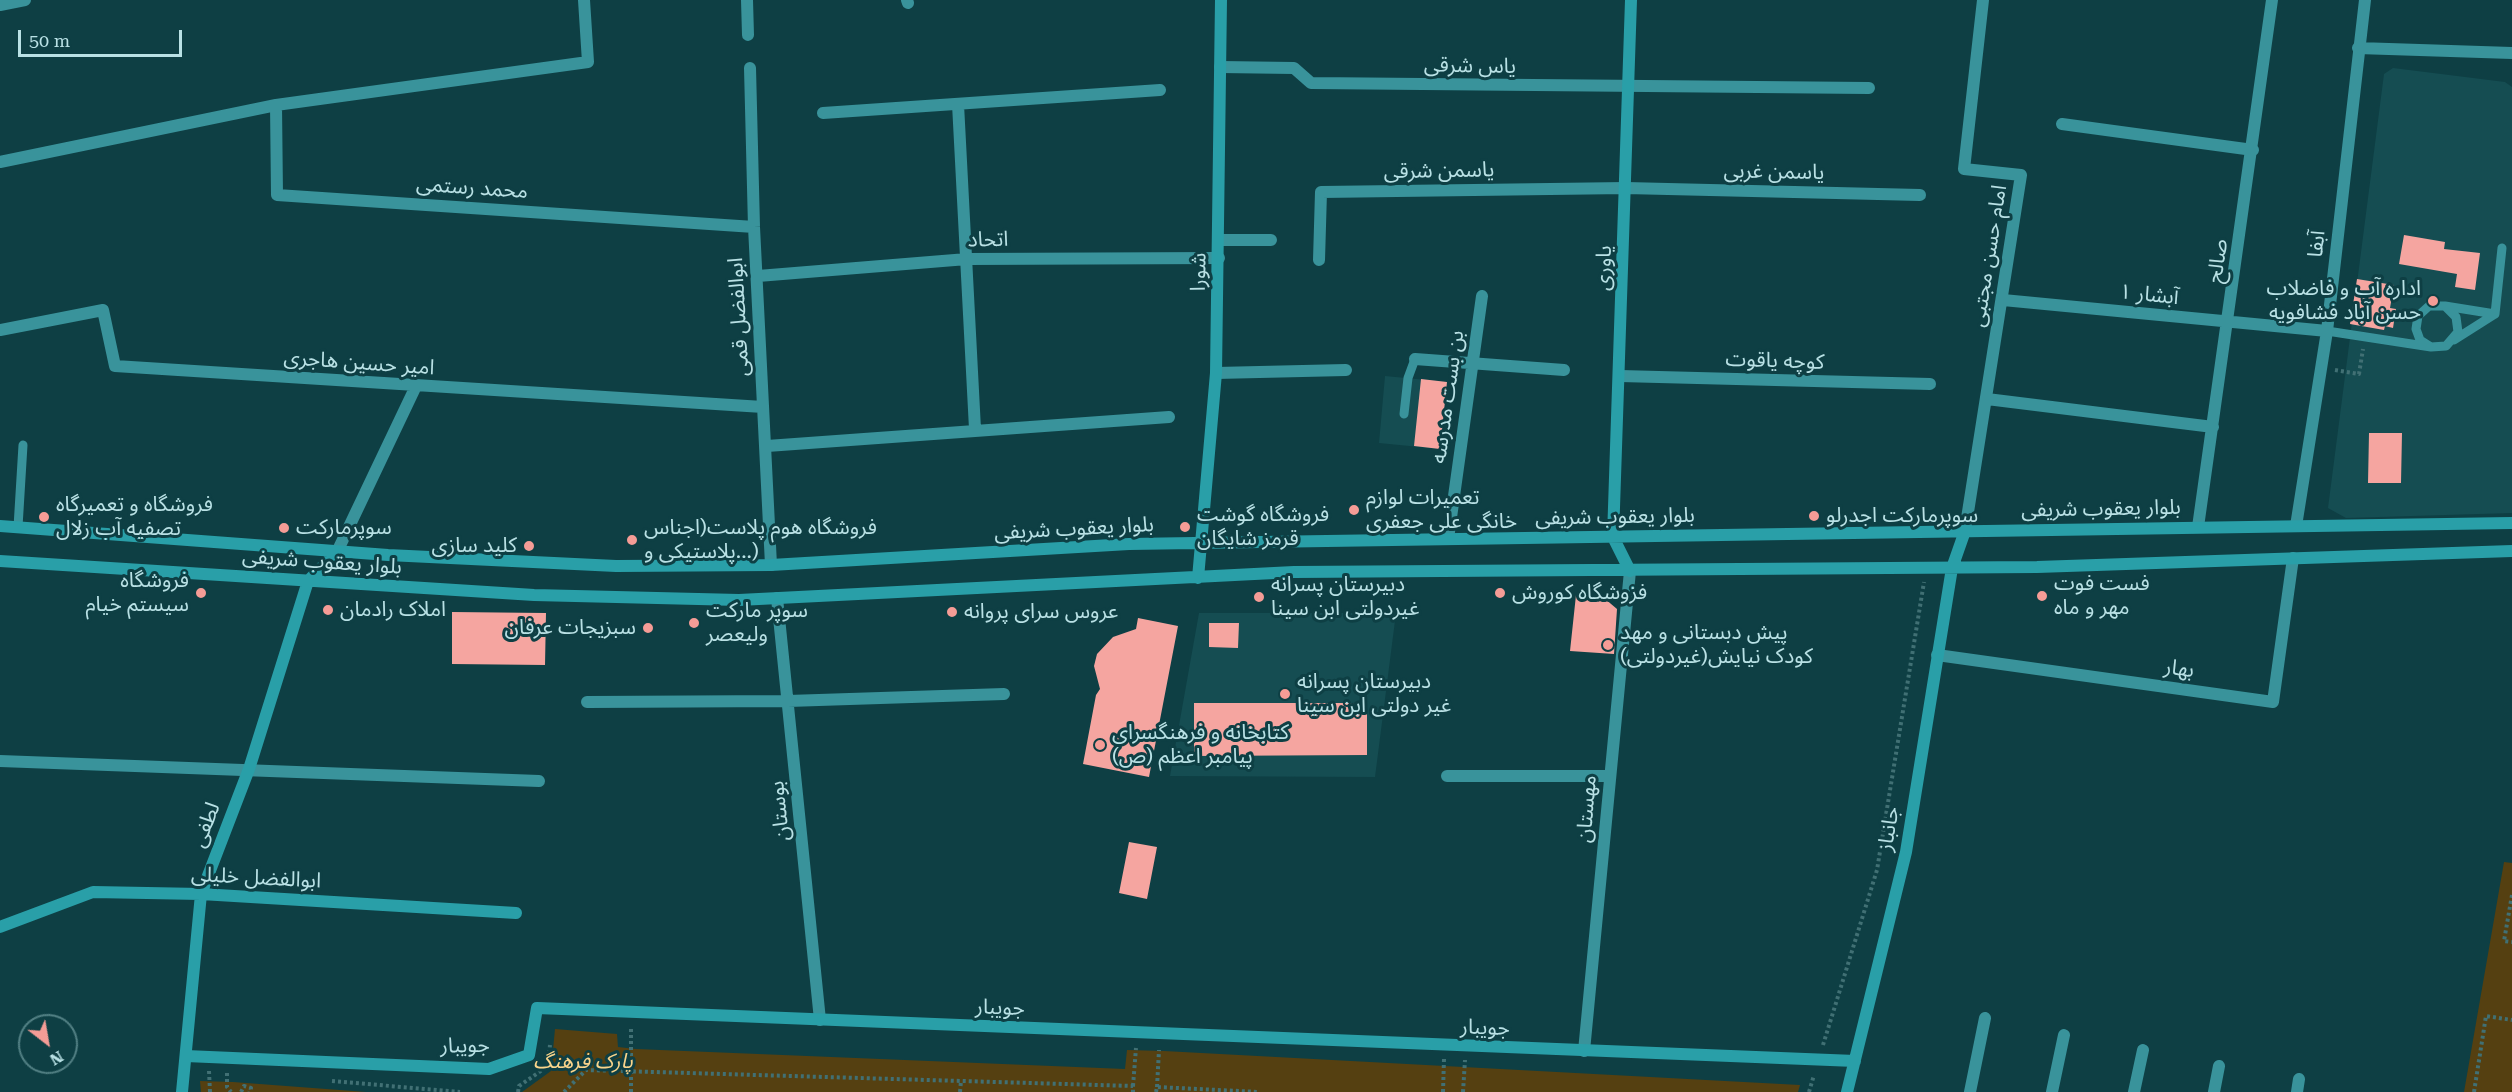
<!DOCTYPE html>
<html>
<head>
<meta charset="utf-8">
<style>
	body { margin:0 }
	#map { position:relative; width:2512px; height:1092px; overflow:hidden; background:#0e3f44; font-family:"Roboto Serif",serif }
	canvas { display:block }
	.north { position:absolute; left:18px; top:1014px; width:60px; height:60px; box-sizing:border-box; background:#0e3f44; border:2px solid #528084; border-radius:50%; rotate:149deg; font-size:16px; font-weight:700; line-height:24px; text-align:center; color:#b9e1e5 }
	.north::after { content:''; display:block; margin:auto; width:21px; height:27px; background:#f59c96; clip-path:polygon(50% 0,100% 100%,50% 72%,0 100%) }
	.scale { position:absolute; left:18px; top:30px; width:164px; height:27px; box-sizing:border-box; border:3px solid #b9e1e5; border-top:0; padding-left:8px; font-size:18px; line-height:21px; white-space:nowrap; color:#b9e1e5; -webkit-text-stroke:4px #0e3f44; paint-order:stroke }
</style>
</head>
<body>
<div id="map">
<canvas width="2512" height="1092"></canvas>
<div class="north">N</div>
<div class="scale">50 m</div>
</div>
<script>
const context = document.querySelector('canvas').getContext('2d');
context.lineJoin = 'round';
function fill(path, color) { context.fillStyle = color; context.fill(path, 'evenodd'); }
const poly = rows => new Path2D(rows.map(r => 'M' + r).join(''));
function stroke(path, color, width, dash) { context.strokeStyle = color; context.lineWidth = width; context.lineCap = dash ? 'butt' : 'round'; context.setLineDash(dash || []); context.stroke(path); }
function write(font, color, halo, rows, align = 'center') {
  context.font = font + ' "Roboto Serif","Noto Sans Arabic",serif'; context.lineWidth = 6; context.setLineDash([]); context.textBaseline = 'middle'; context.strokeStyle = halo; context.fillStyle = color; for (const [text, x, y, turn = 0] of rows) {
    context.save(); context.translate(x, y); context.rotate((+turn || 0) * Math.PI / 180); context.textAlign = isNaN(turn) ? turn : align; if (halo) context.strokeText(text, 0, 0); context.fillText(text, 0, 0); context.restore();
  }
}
fill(poly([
	[2393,68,2505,82,2512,87,2512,513,2346,518,2328,508,2384,74],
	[1385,376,1447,382,1440,449,1379,443],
	[1199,613,1396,613,1375,777,1170,776]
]), '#154d52');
fill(poly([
	[2504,862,2512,863,2512,1092,2464,1092],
	[555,1029,617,1034,618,1047,636,1049,1125,1069,1127,1050,1164,1051,1800,1085,1798,1092,522,1092,551,1071],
	[200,1081,233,1082,366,1092,201,1092]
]), '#554011');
fill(poly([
	[2404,235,2445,242,2444,249,2480,253,2475,290,2455,287,2457,274,2399,264],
	[2357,279,2394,285,2390,308,2396,309,2393,328,2385,326,2384,330,2350,324],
	[1421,379,1447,382,1440,449,1414,446],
	[2369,433,2402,433,2401,483,2368,483],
	[1576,595,1604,598,1617,609,1614,654,1570,651],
	[452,612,546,613,545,665,452,664],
	[1138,618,1178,626,1149,777,1083,764,1096,695,1100,689,1094,666,1097,654,1113,637,1136,629],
	[1209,623,1239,623,1238,648,1209,647],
	[1194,703,1367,703,1367,755,1194,756],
	[1129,842,1157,847,1147,899,1119,893]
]), '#f5a5a0');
stroke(poly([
	[2335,370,2359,374,2363,349],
	[2512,895,2504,941,2512,942],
	[1823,1045,1877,870,1924,582],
	[209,1071,210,1092],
	[227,1073,227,1087,231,1092],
	[332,1081,460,1092],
	[1133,1086,1136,1048],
	[1157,1087,1159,1050],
	[241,1092,244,1086,251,1088,249,1092],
	[518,1092,519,1086,548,1066,550,1045],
	[564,1092,586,1070,1133,1086,1133,1092],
	[631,1092,631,1027],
	[960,1092,961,1081],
	[1156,1092,1157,1087,1259,1092],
	[1443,1092,1444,1059],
	[1463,1092,1465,1060],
	[1809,1092,1814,1075],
	[2474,1092,2486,1016,2512,1020]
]), '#417074', 4, [3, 3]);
stroke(poly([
	[2445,306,2495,314],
	[2495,314,2502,248],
	[2327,331,2431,347,2446,346,2458,332,2456,317,2445,306,2429,306,2418,316,2416,329,2420,340,2431,347],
	[2454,340,2495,314],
	[1404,414,1408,378,1415,359],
	[18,527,23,445]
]), '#39939b', 9);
stroke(poly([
	[747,0,748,35],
	[907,0,908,3],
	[0,5,25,0],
	[2358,48,2512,53],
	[1220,67,1294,68,1311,83,1869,88],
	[750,68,754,227,771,565],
	[958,104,975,429],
	[276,105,277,195,754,227],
	[823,113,1160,90],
	[2062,124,2253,150],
	[0,162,276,105,588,62,584,0],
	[1219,240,1271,240],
	[1319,260,1321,192,1626,188,1920,195],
	[758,276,967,259,1219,258],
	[2003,300,2327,331],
	[0,330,103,310,115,366,763,407],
	[1415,359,1564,370],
	[1216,373,1346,370],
	[1620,376,1930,384],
	[1987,399,2213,427],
	[767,446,1169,417],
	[2296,526,2327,331,2365,0],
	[2198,527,2272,0],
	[1965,531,2021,175,1964,169,1983,0],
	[1448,539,1482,296],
	[337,552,416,386],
	[777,598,820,1020],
	[1937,655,2273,702,2293,558],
	[587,702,788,701,1004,694],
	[0,761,539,781],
	[1447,776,1610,776],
	[1584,1051,1630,571],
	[1970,1092,1985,1018],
	[2052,1092,2064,1035],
	[2134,1092,2143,1050],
	[2214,1092,2219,1066],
	[2297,1092,2299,1079]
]), '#39939b', 12);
stroke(poly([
	[0,526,388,555,616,566,771,565,1129,544,2512,523],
	[0,561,534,595,739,600,1294,572,2037,567,2512,551],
	[1630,571,1613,537,1631,0],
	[1198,578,1216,373,1221,0],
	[0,927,93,892,201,894,516,913],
	[186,1056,489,1069,529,1055,537,1008,1855,1061],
	[182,1092,201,894,249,769,308,581,337,552],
	[1847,1092,1906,852,1952,568,1965,531]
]), '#299fa8', 12);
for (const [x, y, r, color] of [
	[2433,301,6,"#f59c96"],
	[1354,510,6,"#f59c96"],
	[1814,516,6,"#f59c96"],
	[44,517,6,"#f59c96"],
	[1185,527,6,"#f59c96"],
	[284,528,6,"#f59c96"],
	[632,540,6,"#f59c96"],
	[529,546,6,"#f59c96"],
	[201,593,6,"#f59c96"],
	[1500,593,6,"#f59c96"],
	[2042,596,6,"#f59c96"],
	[1259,597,6,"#f59c96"],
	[328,610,6,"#f59c96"],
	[952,612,6,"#f59c96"],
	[694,623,6,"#f59c96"],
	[648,628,6,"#f59c96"],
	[1608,645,6,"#f59c96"],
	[1285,694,6,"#f59c96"],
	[1100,745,6,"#f59c96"]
]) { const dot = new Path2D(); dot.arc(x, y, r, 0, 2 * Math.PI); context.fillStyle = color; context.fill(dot); stroke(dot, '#0e3f44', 2); }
write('21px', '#b9e1e5', '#0e3f44', [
	["یاس شرقی",1470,66,1],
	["یاسمن شرقی",1439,171,-1],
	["یاسمن غربی",1774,172,1],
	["محمد رستمی",472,188,4],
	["اتحاد",988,240,-1],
	["آبفا",2317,244,-84],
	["امام حسن مجتبی",1989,256,-81],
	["صالح",2218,261,-82],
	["یاوری",1604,268,-88],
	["شورا",1199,272,-89],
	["آبشار ۱",2149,295,6],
	["ابوالفضل قمی",739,317,-93],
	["کوچه یاقوت",1775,361,2],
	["امیر حسین هاجری",359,363,4],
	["بن بست مدرسه",1448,397,-82],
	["بلوار یعقوب شریفی",2101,509,-1],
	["بلوار یعقوب شریفی",1615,517,-1],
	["بلوار یعقوب شریفی",1074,529,-3],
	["بلوار یعقوب شریفی",322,562,4],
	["بهار",2179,669,8],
	["مهستان",1587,809,-85],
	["بوستان",780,811,-96],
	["لطفی",206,825,-69],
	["جانباز",1889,829,-80],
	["ابوالفضل خلیلی",256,878,3],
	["جویبار",1000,1008,2],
	["جویبار",1485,1028,2],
	["جویبار",465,1046,-1]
]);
write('21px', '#b9e1e5', '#0e3f44', [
	["اداره آب و فاضلاب",2421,289,"right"],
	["حسن آباد فشافویه",2421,313,"right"],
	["تعمیرات لوازم",1366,498],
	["خانگی علی جعفری",1366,522],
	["فروشگاه و تعمیرگاه",56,505],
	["تصفیه آب زلال",56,529],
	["فروشگاه گوشت",1197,515],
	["قرمز شایگان",1197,539],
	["سوپرمارکت اجدرلو",1826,516],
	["سوپرمارکت",296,528],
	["فروشگاه هوم پلاست(اجناس",644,528],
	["پلاستیکی و...)",644,552],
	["کلید سازی",517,546,"right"],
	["فروشگاه",189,581,"right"],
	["سیستم خیام",189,605,"right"],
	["فست فوت",2054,584],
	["مهر و ماه",2054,608],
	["دبیرستان پسرانه",1271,585],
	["غیردولتی ابن سینا",1271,609],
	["فزوشگاه کوروش",1512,593],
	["املاک رادمان",340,610],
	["سوپر مارکت",706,611],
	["ولیعصر",706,635],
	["عروس سرای پروانه",964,612],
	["سبزیجات عرفان",636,628,"right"],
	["پیش دبستانی و مهد",1620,633],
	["کودک نیایش(غیردولتی)",1620,657],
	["دبیرستان پسرانه",1297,682],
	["غیر دولتی ابن سینا",1297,706],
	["کتابخانه و فرهنگسرای",1112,733],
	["پیامبر اعظم (ص)",1112,757]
], 'left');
write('italic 21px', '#f9d48b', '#0e3f44', [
	["پارک فرهنگ",583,1062]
]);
</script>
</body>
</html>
